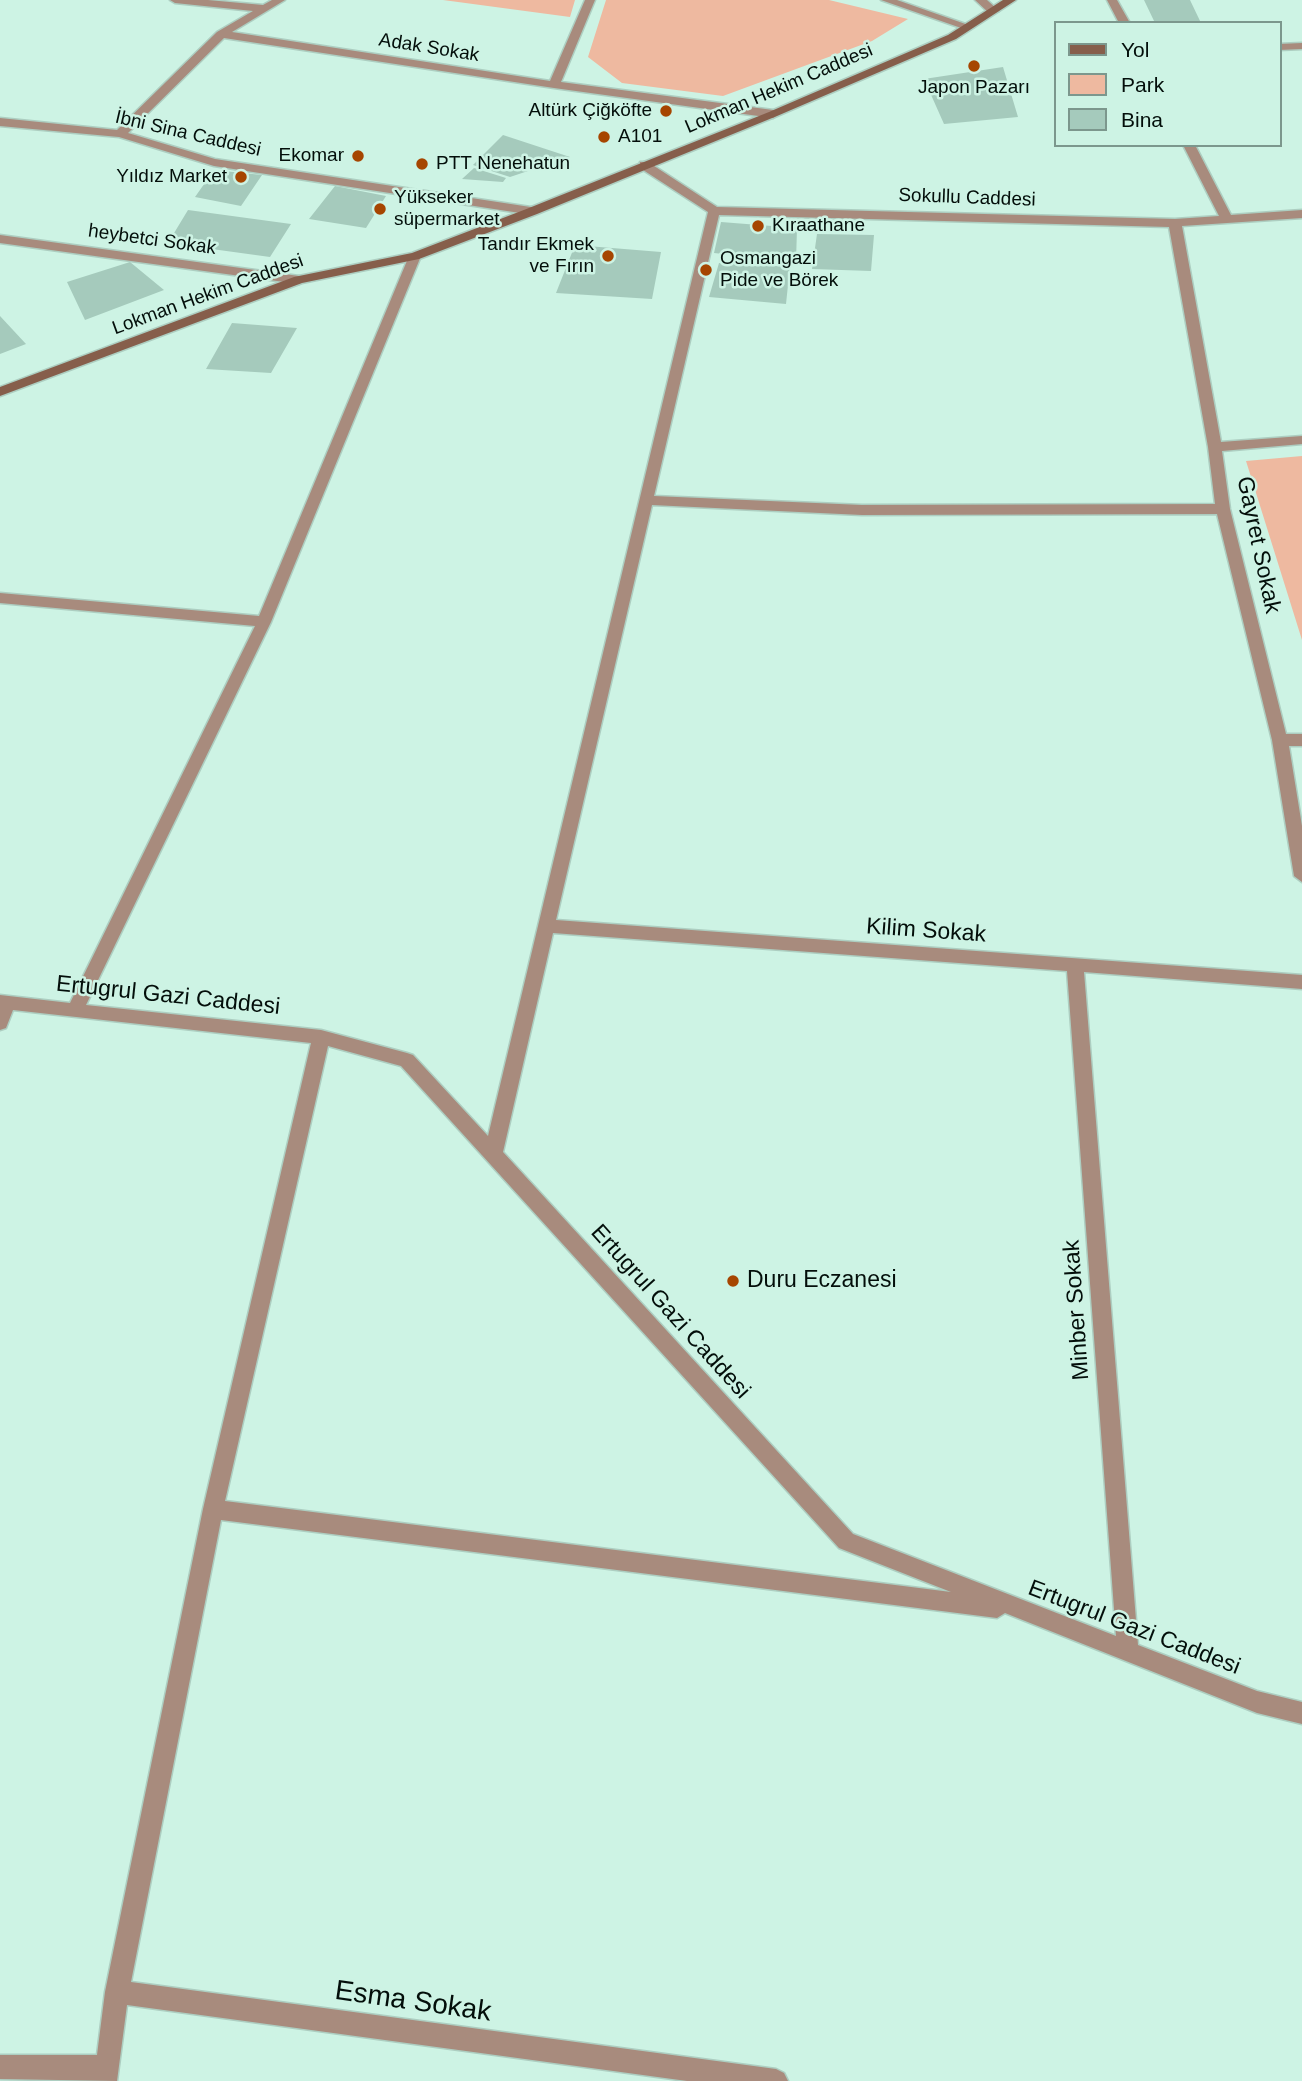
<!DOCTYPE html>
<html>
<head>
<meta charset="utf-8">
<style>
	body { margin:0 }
	#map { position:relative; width:1302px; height:2081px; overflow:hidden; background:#cdf3e4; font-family:Arial,sans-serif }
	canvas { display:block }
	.legend { position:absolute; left:1054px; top:21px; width:228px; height:126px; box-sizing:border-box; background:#cdf3e4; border:2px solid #7c978d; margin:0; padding:9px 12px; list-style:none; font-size:21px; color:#030e0a }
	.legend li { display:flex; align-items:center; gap:14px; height:35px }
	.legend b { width:35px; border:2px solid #7c978d }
</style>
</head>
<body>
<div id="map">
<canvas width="1302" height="2081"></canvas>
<ul class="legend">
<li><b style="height:9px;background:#865e4b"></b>Yol</li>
<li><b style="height:19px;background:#eeb9a0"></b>Park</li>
<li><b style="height:19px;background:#a5cabc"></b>Bina</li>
</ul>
</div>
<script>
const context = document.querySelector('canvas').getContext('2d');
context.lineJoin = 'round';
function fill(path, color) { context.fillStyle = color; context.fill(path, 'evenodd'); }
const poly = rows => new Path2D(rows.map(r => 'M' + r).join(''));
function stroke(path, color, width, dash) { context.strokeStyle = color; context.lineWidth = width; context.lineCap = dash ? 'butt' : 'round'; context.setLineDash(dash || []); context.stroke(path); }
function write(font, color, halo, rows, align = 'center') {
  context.font = font + ' Arial,sans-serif'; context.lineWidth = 5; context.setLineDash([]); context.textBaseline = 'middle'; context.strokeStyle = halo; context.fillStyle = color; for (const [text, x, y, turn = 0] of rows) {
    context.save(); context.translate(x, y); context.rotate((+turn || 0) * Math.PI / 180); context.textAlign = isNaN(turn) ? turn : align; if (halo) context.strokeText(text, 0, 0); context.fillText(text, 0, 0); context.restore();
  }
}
fill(poly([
	[443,0,575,0,570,17],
	[606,0,829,0,908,19,872,41,723,96,622,83,588,57],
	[1302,456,1302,640,1246,461]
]), '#eeb9a0');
fill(poly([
	[1144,0,1190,0,1201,23,1155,23],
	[1003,67,1018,117,944,124,924,79],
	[503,135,570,157,510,177,473,165],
	[474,168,506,178,503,182,462,179],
	[214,170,262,175,241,206,195,197],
	[335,186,386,196,366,228,309,219],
	[188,210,291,224,270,257,168,243],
	[721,222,797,228,796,262,714,253],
	[817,234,874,235,871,271,812,269],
	[575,245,661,252,652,299,556,293],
	[130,262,164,290,85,320,67,282],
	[719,263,790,266,786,304,709,297],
	[0,316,26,344,0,354],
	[232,323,297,328,271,373,206,369]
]), '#a5cabc');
const street = poly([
	[170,0,208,0,263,5,272,0,285,0,232,32,550,81,585,0,595,0,561,82,773,110,779,114,773,118,554,88,224,38,128,133,215,159,537,208,539,211,533,215,214,166,119,137,0,126,0,118,117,130,217,32,253,11,175,3,170,0],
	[881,0,897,0,974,27,964,29,881,0],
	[975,0,987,0,999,11,989,13,975,0],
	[1107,0,1117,0,1130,23,1119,23,1107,0],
	[1302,43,1302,49,1279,50,1279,44,1302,43],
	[1183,145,1195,145,1231,215,1302,210,1302,218,1182,226,1221,442,1302,436,1302,444,1222,451,1230,509,1286,734,1302,734,1302,746,1289,746,1302,826,1302,882,1294,876,1272,740,1217,514,862,515,652,505,556,920,1302,975,1302,989,1084,972,1138,1645,1257,1691,1302,1702,1302,1724,1257,1713,1005,1613,997,1618,221,1520,131,1982,776,2069,784,2073,788,2081,687,2081,127,2005,117,2081,0,2079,0,2055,97,2055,105,1992,203,1509,311,1043,13,1010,6,1028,0,1030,0,995,70,1003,255,626,0,603,0,593,259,616,409,256,419,253,421,256,271,622,86,1005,321,1030,407,1053,413,1055,488,1136,708,212,640,168,640,162,648,162,717,207,1175,219,1219,216,1183,145],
	[719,215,1169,227,1208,447,1215,504,862,505,654,496,719,215],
	[553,933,1067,971,1116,1636,853,1534,503,1152,553,933],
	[328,1046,401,1066,839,1548,951,1592,225,1501,328,1046],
	[0,235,299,276,305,280,299,284,0,243,0,235]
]);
const secondary = poly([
	[1003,0,1016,0,956,39,777,116,537,214,419,259,302,283,0,396,0,387,294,277,412,253,529,208,769,112,948,35,1003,0]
]);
stroke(street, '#adcec1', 3);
stroke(secondary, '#adcec1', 3);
fill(street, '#a88b7d');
fill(secondary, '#865e4b');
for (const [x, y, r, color] of [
	[974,66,7,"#a64500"],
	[666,111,7,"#a64500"],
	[604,137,7,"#a64500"],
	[358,156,7,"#a64500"],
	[422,164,7,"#a64500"],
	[241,177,7,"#a64500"],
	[380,209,7,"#a64500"],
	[758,226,7,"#a64500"],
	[608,256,7,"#a64500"],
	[706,270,7,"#a64500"],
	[733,1281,7,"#a64500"]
]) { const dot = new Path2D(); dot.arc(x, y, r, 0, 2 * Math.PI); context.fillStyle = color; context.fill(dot); stroke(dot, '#cdf3e4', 2.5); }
write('19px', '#030e0a', '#cdf3e4', [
	["Adak Sokak",429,48,9],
	["Lokman Hekim Caddesi",779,89,-23],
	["İbni Sina Caddesi",188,134,13],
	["Sokullu Caddesi",967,198,2],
	["heybetci Sokak",152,240,8],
	["Lokman Hekim Caddesi",208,295,-20]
]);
write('19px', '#030e0a', '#cdf3e4', [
	["Japon Pazarı",974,88,"center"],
	["Altürk Çiğköfte",652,111,"right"],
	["A101",618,137],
	["Ekomar",344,156,"right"],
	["PTT Nenehatun",436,164],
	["Yıldız Market",227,177,"right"],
	["Yükseker",394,198],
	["süpermarket",394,220],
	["Kıraathane",772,226],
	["Tandır Ekmek",594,245,"right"],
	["ve Fırın",594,267,"right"],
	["Osmangazi",720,259],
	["Pide ve Börek",720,281]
], 'left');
write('23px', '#030e0a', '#cdf3e4', [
	["Gayret Sokak",1258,545,78],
	["Kilim Sokak",926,931,4],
	["Ertugrul Gazi Caddesi",168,996,6],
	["Minber Sokak",1077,1310,-94],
	["Ertugrul Gazi Caddesi",670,1312,48],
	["Ertugrul Gazi Caddesi",1134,1628,21]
]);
write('23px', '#030e0a', '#cdf3e4', [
	["Duru Eczanesi",747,1281]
], 'left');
write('28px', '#030e0a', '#cdf3e4', [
	["Esma Sokak",413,2002,8]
]);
</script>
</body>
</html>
